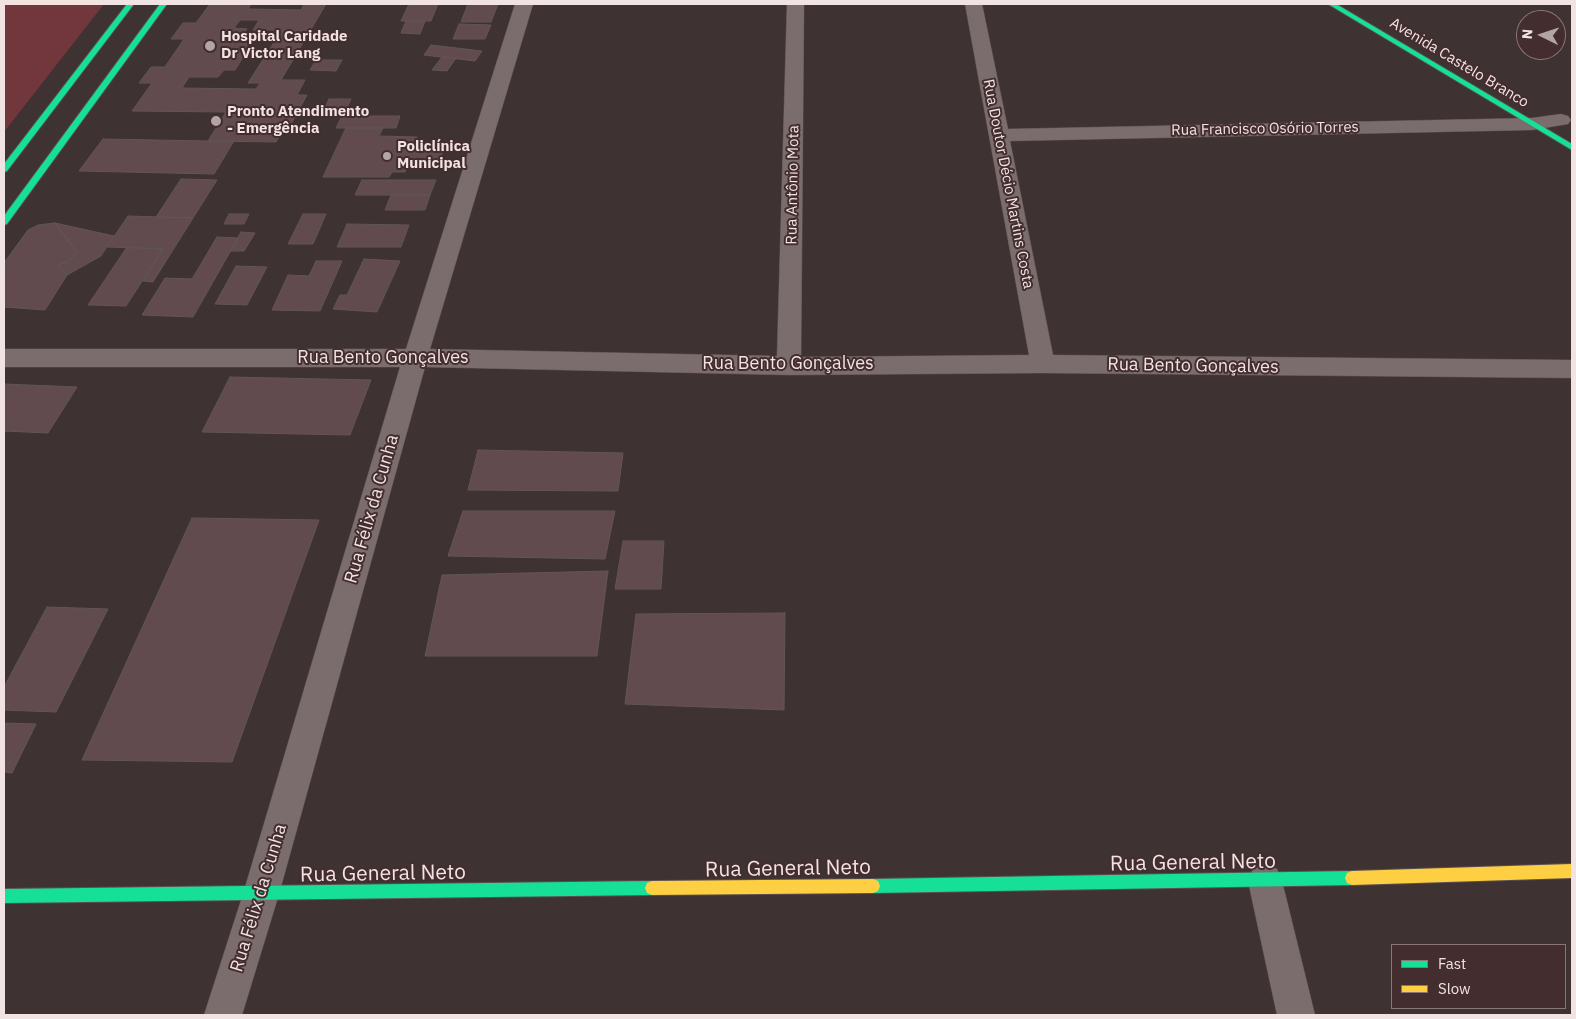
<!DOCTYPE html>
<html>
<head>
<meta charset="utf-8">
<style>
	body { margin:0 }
	#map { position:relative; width:1576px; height:1019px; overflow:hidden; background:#3f3233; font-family:"IBM Plex Sans",sans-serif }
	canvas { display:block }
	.frame { position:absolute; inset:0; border:5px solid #f2e3e3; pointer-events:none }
	.legend { position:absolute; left:1391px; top:944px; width:175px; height:65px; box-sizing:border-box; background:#442d2e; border:1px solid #8a7676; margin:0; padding:6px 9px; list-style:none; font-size:15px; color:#f2e3e3 }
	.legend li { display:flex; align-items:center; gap:10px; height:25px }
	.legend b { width:25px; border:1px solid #8a7676 }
	.north { position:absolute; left:1516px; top:10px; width:50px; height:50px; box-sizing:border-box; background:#442d2e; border:1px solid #8a7676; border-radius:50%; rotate:274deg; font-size:14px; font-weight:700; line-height:20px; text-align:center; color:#f2e3e3 }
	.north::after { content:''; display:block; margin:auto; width:18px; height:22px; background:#b3a5a5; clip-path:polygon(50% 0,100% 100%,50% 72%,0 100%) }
</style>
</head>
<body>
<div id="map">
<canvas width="1576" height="1019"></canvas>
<div class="frame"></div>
<ul class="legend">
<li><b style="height:6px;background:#16e098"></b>Fast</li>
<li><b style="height:6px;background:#ffcf43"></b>Slow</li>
</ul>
<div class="north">N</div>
</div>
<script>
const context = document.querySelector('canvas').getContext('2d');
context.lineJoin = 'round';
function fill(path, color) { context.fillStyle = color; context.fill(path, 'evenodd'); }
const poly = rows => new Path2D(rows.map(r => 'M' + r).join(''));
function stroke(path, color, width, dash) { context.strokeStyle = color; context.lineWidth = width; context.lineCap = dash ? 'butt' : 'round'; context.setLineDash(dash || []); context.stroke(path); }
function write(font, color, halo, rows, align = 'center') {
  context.font = font + ' "IBM Plex Sans",sans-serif'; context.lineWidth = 4; context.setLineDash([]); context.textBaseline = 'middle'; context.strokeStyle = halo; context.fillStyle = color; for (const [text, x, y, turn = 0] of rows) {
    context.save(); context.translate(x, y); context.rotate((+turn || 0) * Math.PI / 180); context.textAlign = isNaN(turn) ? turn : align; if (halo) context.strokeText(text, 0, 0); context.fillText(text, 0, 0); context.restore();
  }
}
fill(poly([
	[4,4,104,4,4,132]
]), '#72363d');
const building = poly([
	[210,4,251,4,248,9,301,10,304,4,326,4,281,80,305,80,297,95,307,95,291,124,286,124,276,142,208,141,226,112,132,111,152,83,139,83,151,67,165,67,184,39,171,39,183,23,196,23,210,4],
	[240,20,259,20,253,30,282,30,248,83,260,83,256,89,182,88,189,77,218,77,224,70,235,70,252,43,237,43,247,29,234,28,240,20],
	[409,4,438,4,431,21,401,21,409,4],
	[468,4,498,4,491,22,461,22,468,4],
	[406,21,425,21,420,34,401,33,406,21],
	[459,24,491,25,485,39,453,39,459,24],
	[431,45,482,51,475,61,424,55,431,45],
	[442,57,456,58,447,71,432,70,442,57],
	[316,60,342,60,336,71,310,70,316,60],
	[329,99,351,99,344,114,322,114,329,99],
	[342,116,400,116,396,128,336,128,342,116],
	[346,128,383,128,379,136,417,137,414,143,428,143,425,151,443,151,439,161,423,161,420,168,407,168,405,172,392,172,389,177,323,177,346,128],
	[103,139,208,141,234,141,214,174,79,171,103,139],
	[181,179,217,180,193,218,156,217,181,179],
	[362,180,436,180,430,195,355,195,362,180],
	[391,195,430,195,425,210,385,210,391,195],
	[229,214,249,214,244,224,224,224,229,214],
	[303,214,326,214,313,244,288,244,303,214],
	[128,216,193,218,153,282,143,281,163,249,107,247,128,216],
	[55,223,114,236,101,256,67,275,57,265,69,261,77,252,55,223],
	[55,223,77,252,69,261,57,265,67,275,45,310,4,307,4,263,28,230,38,225,55,223],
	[347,224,409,225,401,247,337,247,347,224],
	[241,232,255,233,244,251,231,251,241,232],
	[217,237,238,238,193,317,142,315,165,278,192,279,217,237],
	[127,247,163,249,126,306,88,305,127,247],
	[364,259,400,261,377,312,333,309,340,295,347,295,364,259],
	[316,261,342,261,320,311,272,310,288,275,309,276,316,261],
	[236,266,267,267,247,305,215,304,236,266],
	[230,377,371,380,350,435,202,432,230,377],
	[4,384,77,387,48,433,4,431,4,384],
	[478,450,623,453,618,491,468,490,478,450],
	[463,511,615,511,605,559,448,556,463,511],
	[192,518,319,520,232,762,82,760,192,518],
	[623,541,664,541,661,589,615,589,623,541],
	[608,571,597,656,425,656,442,575,608,571],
	[47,607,108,609,56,712,4,710,4,687,47,607],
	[785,613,784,710,625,704,636,614,785,613],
	[4,723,36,724,12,773,4,772,4,723]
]);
fill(building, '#614b4e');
stroke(building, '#615555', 1);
const street = poly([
	[515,4,533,4,430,349,777,356,787,4,804,4,801,357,1029,355,965,4,982,4,1008,129,1532,118,1561,114,1568,116,1571,120,1568,124,1532,130,1010,141,1053,355,1572,360,1572,378,1043,373,789,375,425,367,279,894,242,1015,204,1015,243,894,400,367,4,367,4,349,406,349,515,4],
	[1265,864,1277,869,1282,881,1315,1015,1277,1015,1248,881,1253,869,1265,864]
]);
const fast = poly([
	[127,4,134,4,7,171,4,172,4,164,127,4],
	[160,4,167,4,7,224,4,225,4,216,160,4],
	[1328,4,1336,4,1572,144,1572,150,1328,4],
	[1352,871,1357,873,1359,878,1357,883,1352,885,873,893,868,891,866,886,868,881,873,879,1352,871],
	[652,881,657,883,659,888,657,893,652,895,4,903,4,889,652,881]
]);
const slow = poly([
	[1572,864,1572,878,1352,885,1347,883,1345,878,1347,873,1352,871,1572,864],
	[873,879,878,881,880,886,878,891,873,893,652,895,647,893,645,888,647,883,652,881,873,879]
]);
stroke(street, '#5b4f50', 1);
stroke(fast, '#5b4f50', 2);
stroke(slow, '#5b4f50', 2);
fill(street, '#7b6c6d');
fill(fast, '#16e098');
fill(slow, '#ffcf43');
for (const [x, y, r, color] of [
	[210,46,6,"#b3a5a5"],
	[216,121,6,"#b3a5a5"],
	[387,156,5,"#b3a5a5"]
]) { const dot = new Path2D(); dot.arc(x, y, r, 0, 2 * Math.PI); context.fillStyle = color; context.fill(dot); stroke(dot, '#442d2e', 2); }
write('bold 15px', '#f2e3e3', '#442d2e', [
	["Hospital Caridade",221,37],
	["Dr Victor Lang",221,54],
	["Pronto Atendimento",227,112],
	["- Emergência",227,129],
	["Policlínica",397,147],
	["Municipal",397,164]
], 'left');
write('15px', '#f2e3e3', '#442d2e', [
	["Avenida Castelo Branco",1459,63,31],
	["Rua Francisco Osório Torres",1265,129,-1],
	["Rua Doutor Décio Martins Costa",1008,184,79],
	["Rua Antônio Mota",793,185,-89]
]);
write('18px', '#f2e3e3', '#442d2e', [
	["Rua Bento Gonçalves",383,358],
	["Rua Bento Gonçalves",788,364],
	["Rua Bento Gonçalves",1193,366,1],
	["Rua Félix da Cunha",372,509,-74],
	["Rua Félix da Cunha",259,898,-73]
]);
write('21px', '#f2e3e3', '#442d2e', [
	["Rua General Neto",1193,863,-1],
	["Rua General Neto",788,869,-1],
	["Rua General Neto",383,874,-1]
]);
</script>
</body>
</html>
